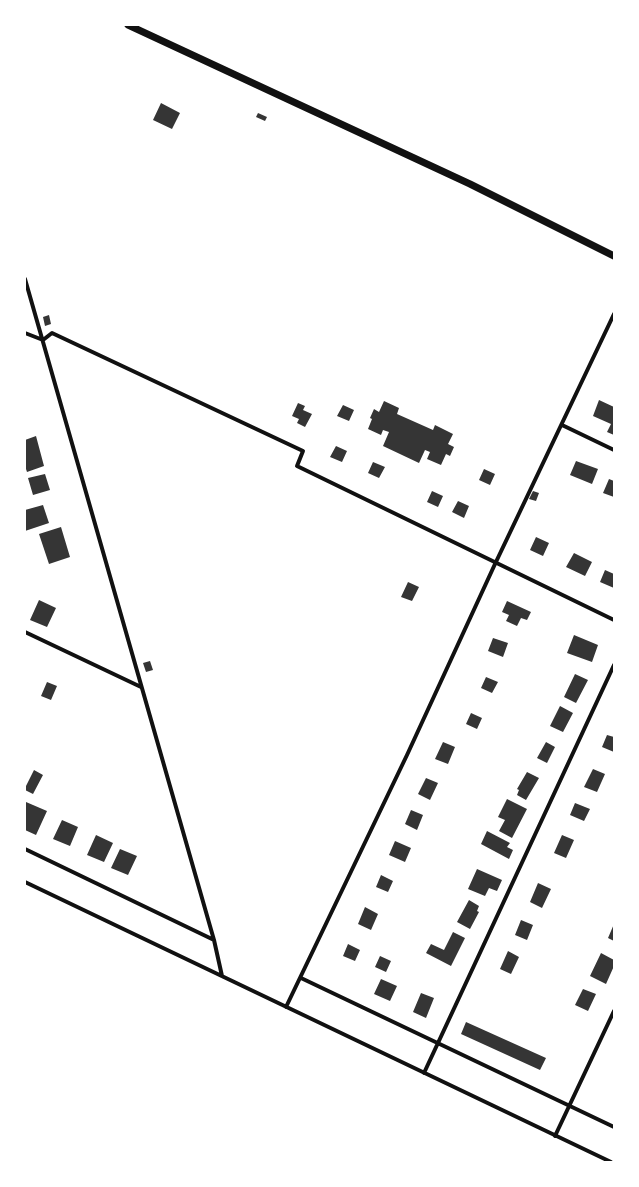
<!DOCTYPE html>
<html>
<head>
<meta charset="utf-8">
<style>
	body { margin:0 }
	#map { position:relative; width:639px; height:1187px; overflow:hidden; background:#fff; font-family:"Exo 2",sans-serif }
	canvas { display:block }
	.frame { position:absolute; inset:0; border:26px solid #fff; pointer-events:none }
</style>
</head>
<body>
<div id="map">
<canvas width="639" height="1187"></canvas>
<div class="frame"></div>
</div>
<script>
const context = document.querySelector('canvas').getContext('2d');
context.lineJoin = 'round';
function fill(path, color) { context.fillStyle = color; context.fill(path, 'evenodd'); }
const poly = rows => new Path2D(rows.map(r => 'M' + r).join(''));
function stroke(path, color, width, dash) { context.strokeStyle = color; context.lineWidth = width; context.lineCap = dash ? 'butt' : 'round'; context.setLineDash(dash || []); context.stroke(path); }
fill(poly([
	[161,103,180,113,172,129,153,120],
	[258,113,267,117,265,121,256,117],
	[49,315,51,324,45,326,43,317],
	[599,400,614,407,614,435,607,432,611,424,593,416],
	[384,401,399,408,397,414,433,430,435,425,453,434,448,444,454,447,450,456,446,454,441,465,427,459,430,452,425,450,419,463,383,446,389,432,383,430,381,435,368,429,372,419,370,418,374,409,379,412],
	[298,403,305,406,303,410,312,414,305,427,297,423,299,419,292,416],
	[343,405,354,410,349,421,337,416],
	[36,436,44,466,27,472,25,466,25,440],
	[336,446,347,451,342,462,330,457],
	[576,461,598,469,592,484,570,475],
	[373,462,385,467,379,478,368,473],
	[484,469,495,474,490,485,479,480],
	[45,474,50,490,33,495,28,478],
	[609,479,614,481,614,497,603,493],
	[432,491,443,496,438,507,427,502],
	[533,491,539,493,536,501,529,499],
	[458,501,469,506,464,518,452,512],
	[43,505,49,523,25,531,25,510],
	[61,527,70,557,49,564,39,534],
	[536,537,549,543,543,556,530,550],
	[574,553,592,562,585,576,566,567],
	[605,570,614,574,614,588,600,582],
	[408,582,419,587,412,601,401,597],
	[39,600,56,608,47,627,30,620],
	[507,601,531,612,527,620,521,618,517,626,506,621,509,615,502,612],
	[574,635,598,645,592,662,567,653],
	[493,638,508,643,503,657,488,651],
	[150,661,153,670,146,672,143,663],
	[575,674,588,680,576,703,564,697],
	[486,677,498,682,492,693,481,688],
	[47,682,57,686,51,700,41,696],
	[560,706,573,713,563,732,550,726],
	[471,713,482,718,477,729,466,724],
	[607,735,614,737,614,752,602,747],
	[443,742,455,747,448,764,435,759],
	[546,742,555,747,547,763,537,758],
	[593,769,605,774,597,792,584,787],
	[34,770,43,775,33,794,25,790,25,788],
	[527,772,539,778,526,800,517,795,519,790,517,789],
	[426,778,438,783,430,800,418,794],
	[507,799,527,809,512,838,499,831,505,820,498,817],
	[26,802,47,811,36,835,25,830],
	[575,803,590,809,584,821,570,815],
	[411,810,423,815,417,830,405,824],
	[62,820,78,827,70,846,53,839],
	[487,831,510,843,507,847,513,850,509,859,481,844],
	[96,835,113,843,104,862,87,855],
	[562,835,574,840,566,858,554,853],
	[395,841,411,848,405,862,389,855],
	[120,849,137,856,128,875,111,868],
	[477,869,502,880,497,891,489,888,485,896,468,889],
	[381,875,393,881,388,892,376,887],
	[538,883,551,889,542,908,530,902],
	[469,900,479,906,477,911,479,912,470,929,457,922],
	[365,907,378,914,371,930,358,924],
	[521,920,533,925,527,940,515,935],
	[614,924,614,941,608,938],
	[453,932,465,938,451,966,426,953,431,944,444,950],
	[348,944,360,950,355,961,343,956],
	[508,951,519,957,511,974,500,969],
	[601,953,614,960,614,966,606,984,590,976],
	[380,956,391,961,386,972,375,967],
	[381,979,397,986,390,1001,374,994],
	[583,989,596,994,588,1011,575,1005],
	[421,993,434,998,426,1018,413,1012],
	[466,1022,546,1058,540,1070,461,1034]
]), '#353535');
stroke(poly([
	[25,279,214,940,222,976],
	[25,333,43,340,52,333,303,451,297,466,614,620],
	[562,425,614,450],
	[25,632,141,687],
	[25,849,214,940],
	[25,882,611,1162],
	[301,978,614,1127],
	[286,1007,407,755,495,564,614,314],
	[424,1073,614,665],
	[555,1136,614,1011]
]), '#111', 4);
stroke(poly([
	[128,25,470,184,614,256]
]), '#111', 7);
</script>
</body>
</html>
